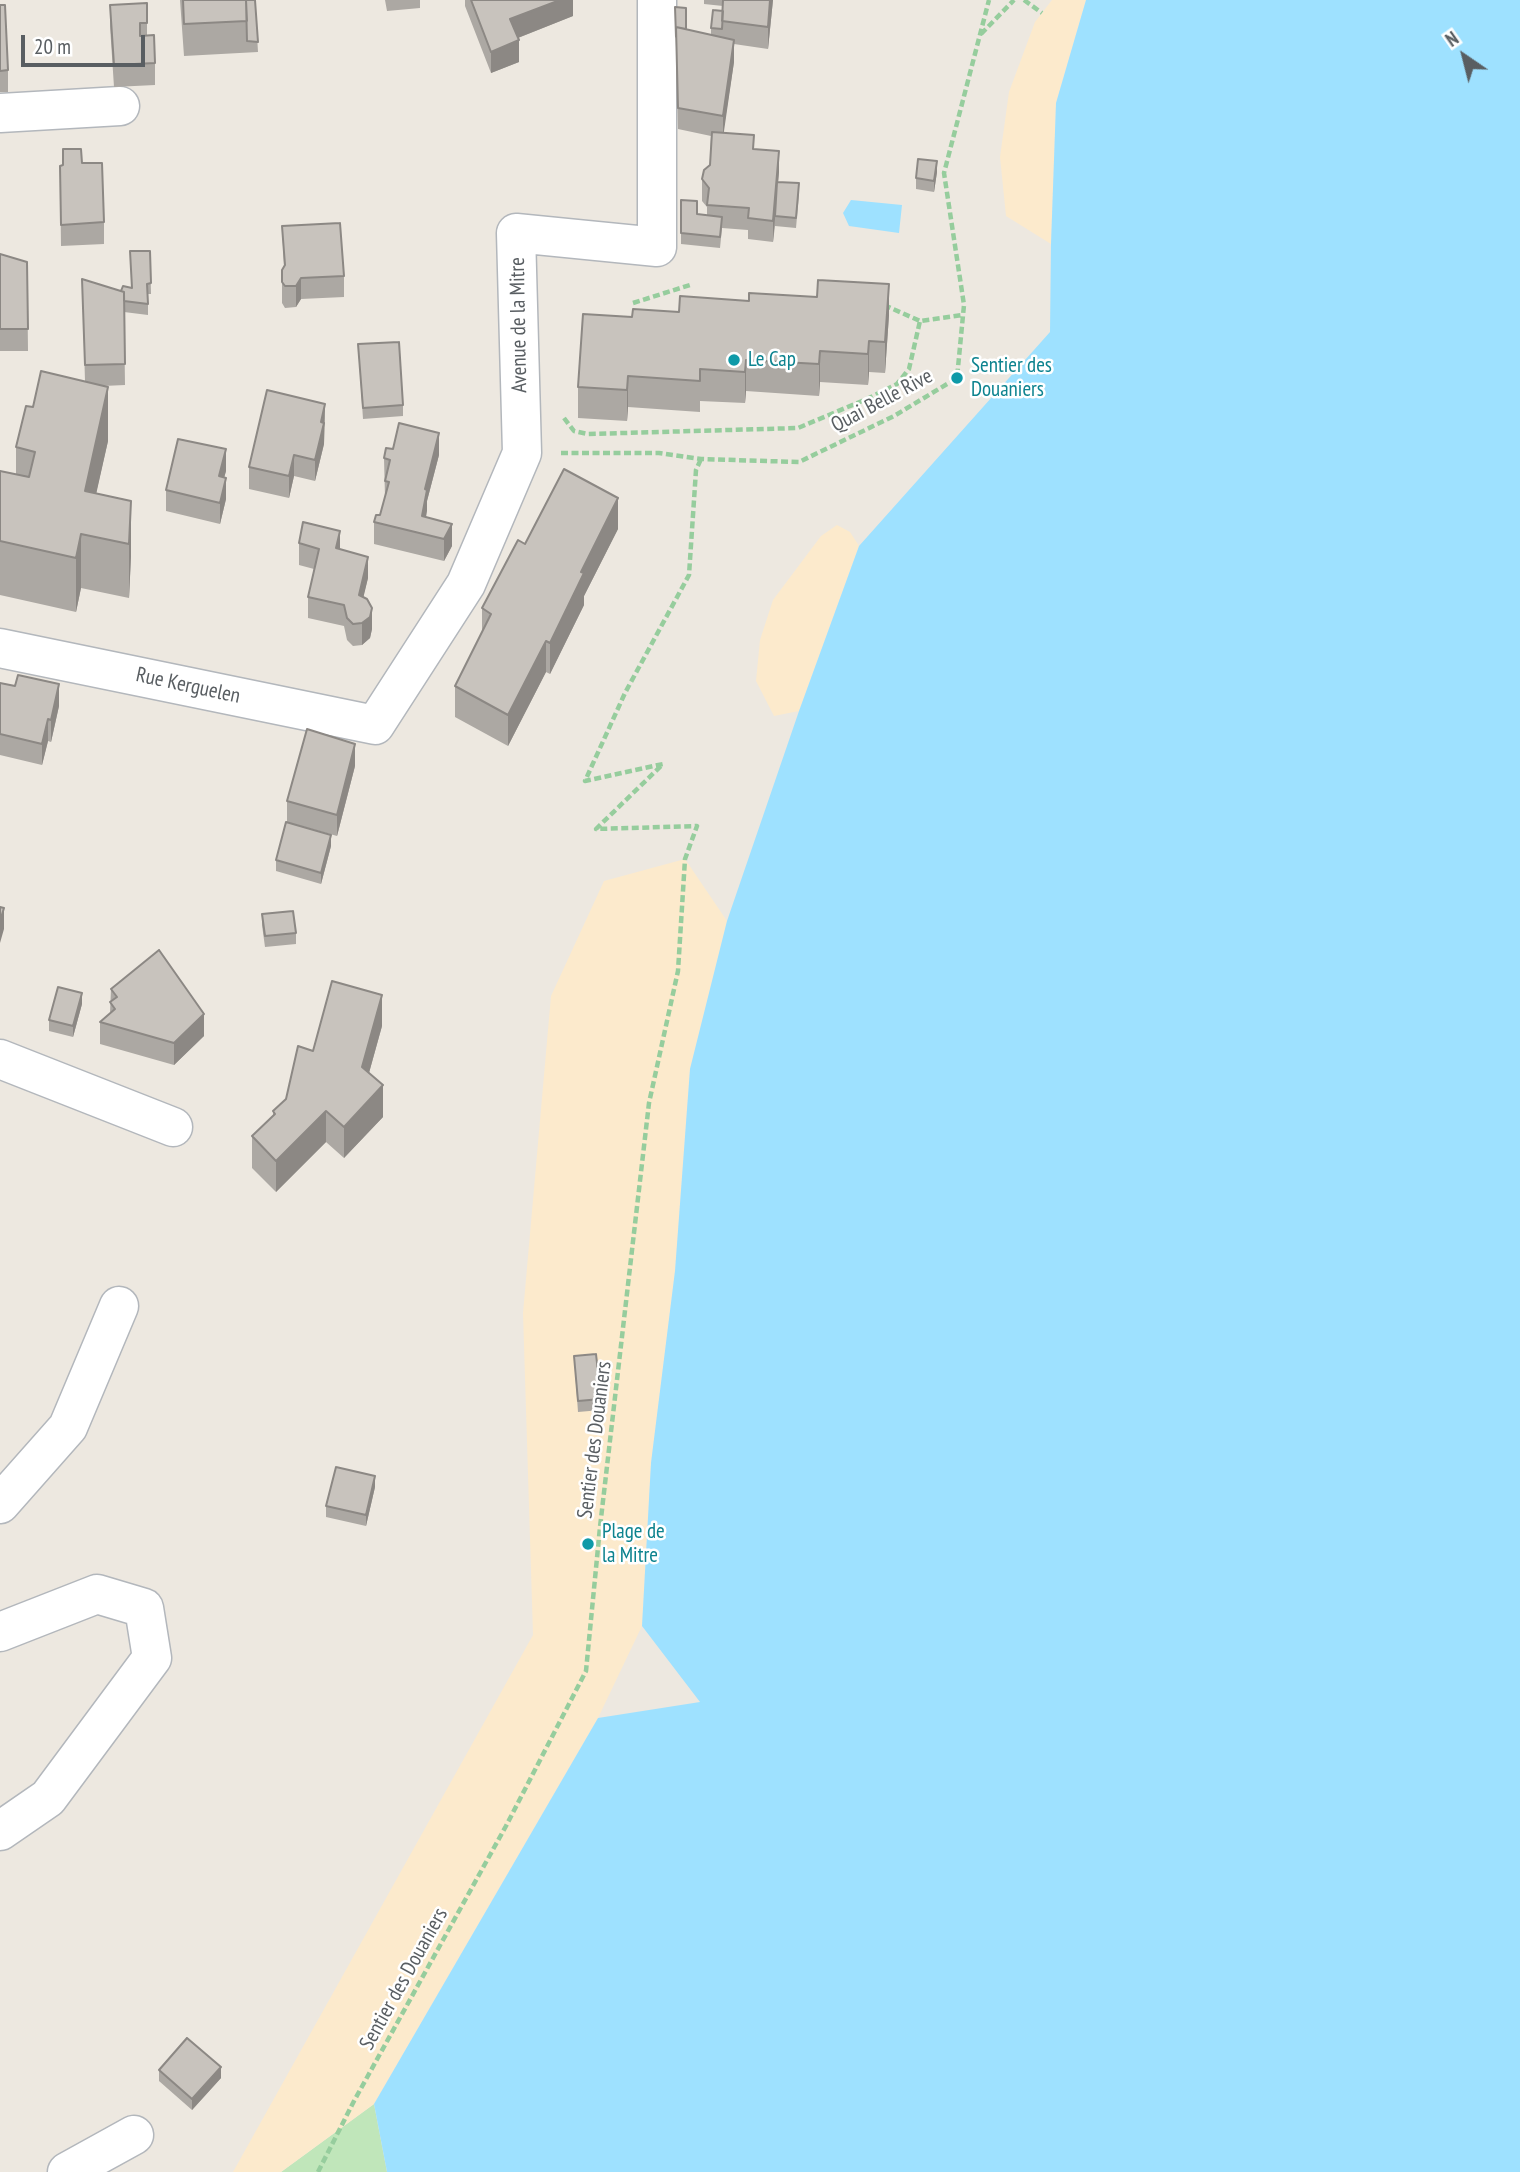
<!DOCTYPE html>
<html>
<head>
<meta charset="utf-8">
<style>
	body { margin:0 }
	#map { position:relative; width:1520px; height:2172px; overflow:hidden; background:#ede8e0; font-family:"PT Sans Narrow",sans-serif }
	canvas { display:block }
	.north { position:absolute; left:1429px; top:21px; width:70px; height:70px; -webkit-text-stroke:5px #fff; paint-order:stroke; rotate:325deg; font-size:19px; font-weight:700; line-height:28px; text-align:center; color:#595e62 }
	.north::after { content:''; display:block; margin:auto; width:24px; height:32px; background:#595e62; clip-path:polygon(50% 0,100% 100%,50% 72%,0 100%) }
	.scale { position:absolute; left:21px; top:35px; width:124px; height:32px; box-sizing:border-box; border:4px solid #595e62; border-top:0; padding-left:9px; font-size:21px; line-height:24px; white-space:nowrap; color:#595e62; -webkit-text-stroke:5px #fff; paint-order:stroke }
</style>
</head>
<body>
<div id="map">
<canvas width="1520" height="2172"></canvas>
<div class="north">N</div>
<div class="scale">20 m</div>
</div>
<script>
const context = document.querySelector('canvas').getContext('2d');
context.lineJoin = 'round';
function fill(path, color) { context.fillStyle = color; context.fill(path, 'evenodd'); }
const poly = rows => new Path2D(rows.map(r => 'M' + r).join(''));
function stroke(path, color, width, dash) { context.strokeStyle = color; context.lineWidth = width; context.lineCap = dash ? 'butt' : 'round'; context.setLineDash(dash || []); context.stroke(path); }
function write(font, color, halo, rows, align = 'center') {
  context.font = font + ' "PT Sans Narrow",sans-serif'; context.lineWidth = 5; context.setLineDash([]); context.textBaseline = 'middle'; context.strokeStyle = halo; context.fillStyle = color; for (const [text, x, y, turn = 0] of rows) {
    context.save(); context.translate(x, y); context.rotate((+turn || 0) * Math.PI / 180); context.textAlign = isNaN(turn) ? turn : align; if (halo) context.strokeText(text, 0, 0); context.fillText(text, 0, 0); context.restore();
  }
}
fill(poly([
	[374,2104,387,2172,281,2172]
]), '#c0e6ba');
fill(poly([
	[1052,0,1086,0,1056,103,1051,244,1006,216,1000,157,1009,92,1035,22],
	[837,525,850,532,859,546,799,711,774,716,756,681,760,640,773,600,821,536],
	[685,859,727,921,690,1069,675,1271,651,1463,642,1626,598,1718,374,2104,281,2172,233,2172,533,1635,523,1313,551,996,604,881]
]), '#fceacc');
fill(poly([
	[1086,0,1520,0,1520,2172,387,2172,374,2104,598,1718,700,1702,642,1626,651,1463,675,1271,690,1069,727,921,799,711,859,546,1050,332,1051,244,1056,103],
	[851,200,902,205,899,233,849,226,843,213]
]), '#9ee1ff');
const minor = poly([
	[0,113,120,106],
	[0,648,375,725,466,584,522,453,516,233,657,247,657,0],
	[0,1059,173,1127],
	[0,1504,68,1427,119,1306],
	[0,1632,97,1594,144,1608,152,1658,48,1798,0,1831],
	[67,2172,134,2135]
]);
stroke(minor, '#b3b7bc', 41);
stroke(poly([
	[1024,0,1042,13],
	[981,34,1014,0],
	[633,303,690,285],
	[884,305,920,321],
	[564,418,574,431,588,434,798,428,869,398,897,384,909,369,920,321,962,315],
	[561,453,659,453,701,459,799,462,894,416,957,378,964,305,944,173,989,0],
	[318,2172,354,2101,506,1826,586,1671,600,1527,649,1103,678,971,685,859,697,826,596,829,663,764,585,781,625,693,689,575,696,470,701,459]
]), '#96cd9d', 4.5, [7, 3.5]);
stroke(minor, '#fff', 38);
fill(poly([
	[180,0,255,0,258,52,184,56],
	[385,0,420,0,420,8,387,11],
	[465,0,573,0,573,16,518,38,519,62,491,73,465,6],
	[704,0,773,0,768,49,734,44,734,62,723,133,754,149,779,172,778,182,799,194,796,228,775,226,773,242,748,239,748,230,722,228,720,248,681,244,681,200,697,214,707,216,707,207,702,201,702,179,710,165,711,136,678,129,675,7,686,29,711,35,711,28,723,11,723,6,704,4],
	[147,3,147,36,155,63,155,85,114,87,110,26,110,5],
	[0,5,8,70,8,92,0,92],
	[82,163,104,222,104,244,61,246,60,166],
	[937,172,934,192,916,189,916,178],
	[282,226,344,276,344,297,301,299,296,307,285,308,282,303,282,270,284,267],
	[130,251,150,251,151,294,148,294,148,315,124,312,125,385,103,386,108,441,96,493,131,501,131,556,129,598,81,588,76,612,0,595,0,471,16,474,16,447,33,407,85,381,82,279,121,291,132,288],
	[0,254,27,262,28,351,0,351],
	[679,312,889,315,885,373,869,372,868,385,820,382,819,396,746,391,745,403,700,401,700,412,628,407,627,421,578,418,578,387,632,317],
	[358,344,403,405,403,416,363,419],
	[325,404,324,444,315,481,294,476,289,498,249,489,249,467],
	[439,455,427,501,426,517,452,546,444,561,374,544,374,522,380,515,385,497,384,458],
	[226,471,224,477,226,499,220,524,166,511,166,490],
	[618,529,584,596,584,605,550,674,546,672,508,746,455,717,455,686,482,632,482,608,525,544],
	[299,543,340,549,368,578,363,597,372,629,370,638,362,645,353,646,347,640,344,626,308,618,308,597,314,569,299,565],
	[0,683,59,706,51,742,48,741,42,765,0,755],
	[355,766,337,836,287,822,287,801],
	[331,846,321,884,276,871,276,860],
	[262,914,296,933,296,944,265,947,262,925],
	[111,989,204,1036,174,1065,100,1044,100,1022,110,1013],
	[82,1004,73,1037,49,1031,49,1020],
	[382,1026,369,1073,383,1117,344,1158,326,1142,276,1192,252,1168,252,1136,273,1116,273,1111,286,1099,313,1051],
	[574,1356,601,1399,601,1410,578,1412],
	[375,1487,366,1526,326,1517,326,1506],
	[159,2070,221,2078,192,2110,159,2081]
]), '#aca8a3');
fill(poly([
	[560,0,573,0,573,16,510,41,510,19],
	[770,0,773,0,768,49,768,27],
	[519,40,519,62,491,73,491,52],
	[734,40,734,62,723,138,723,116],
	[779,151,779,172,773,242,773,221],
	[937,161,937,172,934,192,934,181],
	[301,278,301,299,296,307,296,286],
	[889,284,889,315,885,373,885,342],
	[869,341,869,372,868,385,868,354],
	[820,351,820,382,819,396,819,364],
	[746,360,746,391,745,403,745,372],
	[628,376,628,407,627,421,627,390],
	[108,387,108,441,87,535,85,491],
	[325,404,324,444,315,481,315,460],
	[439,433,439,455,427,501,427,511,423,534,422,516,425,489],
	[226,449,226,471,219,497,219,476],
	[294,455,294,476,289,498,289,476],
	[226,478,226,499,220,524,220,503],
	[618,498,618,529,584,596,584,605,550,674,550,643,581,572],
	[131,501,131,556,129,598,129,544],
	[452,524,452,546,444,561,444,539],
	[340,531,340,552,336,548],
	[81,534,81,588,76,612,76,558],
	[368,557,368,578,359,616,359,595],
	[372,608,372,629,370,638,362,645,362,623],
	[546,641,546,672,508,746,508,715],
	[59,684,59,706,51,742,51,720],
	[48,719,48,741,42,765,42,744],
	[355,744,355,766,337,836,337,815],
	[331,835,331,846,321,884,321,873],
	[4,908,4,929,0,943,0,921],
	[82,993,82,1004,73,1037,73,1026],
	[382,995,382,1026,362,1098,362,1067],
	[204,1014,204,1036,174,1065,174,1043],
	[383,1085,383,1117,344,1158,344,1127],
	[326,1111,326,1142,276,1192,276,1161],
	[375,1476,375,1487,366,1526,366,1515],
	[221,2067,221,2078,192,2110,192,2099]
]), '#8c8884');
const building = poly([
	[183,0,246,0,247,21,184,24,183,0],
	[246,0,255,0,258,42,247,41,246,0],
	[471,0,560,0,510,19,519,40,491,52,471,0],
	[723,0,770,0,768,27,722,21,723,0],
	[147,3,147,23,140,23,140,36,154,35,155,63,114,65,110,5,147,3],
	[0,5,5,5,8,70,0,71,0,5],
	[675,7,686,8,686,29,676,27,676,37,675,7],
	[713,10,723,11,722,29,711,28,713,10],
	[676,27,734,40,723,116,678,108,676,27],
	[712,132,754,135,753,149,779,151,773,221,748,218,749,208,707,205,709,188,702,179,704,170,710,165,712,132],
	[63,149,81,149,82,163,102,163,104,222,61,225,60,166,63,165,63,149],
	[918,159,937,161,934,181,916,178,918,159],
	[777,182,799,183,796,218,775,216,777,182],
	[681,200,697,201,697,214,722,217,720,237,681,233,681,200],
	[340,223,344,276,301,278,296,286,285,286,282,282,282,270,285,265,282,226,340,223],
	[130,251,150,251,151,283,147,284,148,304,124,301,124,292,121,291,123,286,132,288,130,251],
	[0,254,27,262,28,329,0,329,0,254],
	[82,279,124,292,125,364,85,365,82,279],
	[818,280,889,284,885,342,869,341,868,354,820,351,819,364,746,360,745,372,700,369,700,381,628,376,627,390,578,387,583,314,632,317,633,309,679,312,680,296,749,301,749,293,817,297,818,280],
	[399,342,403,405,363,408,358,344,399,342],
	[41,371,108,387,85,491,131,501,129,544,81,534,76,558,0,541,0,471,29,477,35,452,16,447,26,406,33,407,41,371],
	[267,390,325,404,321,422,324,423,315,460,294,455,289,476,249,467,267,390],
	[399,423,439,433,425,489,427,490,422,516,452,524,444,539,374,522,376,515,380,515,389,482,385,481,390,460,384,458,386,448,393,449,399,423],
	[178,439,226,449,219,476,226,478,220,503,166,490,178,439],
	[564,469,618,498,581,572,584,573,550,643,546,641,508,715,455,686,491,614,482,608,518,540,525,544,564,469],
	[303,522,340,531,336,548,368,557,359,595,367,599,372,608,370,617,362,623,353,624,347,618,344,605,308,597,319,549,299,543,303,522],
	[18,675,59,684,51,720,48,719,42,744,0,734,0,683,15,686,18,675],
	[307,729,355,744,337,815,287,801,307,729],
	[286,822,331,835,321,873,276,860,286,822],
	[0,907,4,908,0,921,0,907],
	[293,911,296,933,265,936,262,914,293,911],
	[159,950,204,1014,174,1043,100,1022,115,1009,110,1002,117,997,111,989,159,950],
	[332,981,382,995,362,1067,383,1085,344,1127,326,1111,276,1161,252,1136,275,1114,273,1111,286,1099,298,1046,313,1051,332,981],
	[58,987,82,993,73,1026,49,1020,58,987],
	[596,1354,601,1399,578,1401,574,1356,596,1354],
	[336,1467,375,1476,366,1515,326,1506,336,1467],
	[187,2038,221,2067,192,2099,159,2070,187,2038]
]);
fill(building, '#c8c3bd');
stroke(building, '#8c8884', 2);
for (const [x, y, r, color] of [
	[734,360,7,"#0f9aa8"],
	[957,378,7,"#0f9aa8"],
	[588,1544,7,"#0f9aa8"]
]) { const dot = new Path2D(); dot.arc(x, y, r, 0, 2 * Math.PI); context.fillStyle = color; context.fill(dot); stroke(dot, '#fff', 2.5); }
write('21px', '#595e62', '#fff', [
	["Avenue de la Mitre",519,325,-91],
	["Quai Belle Rive",882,401,-28],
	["Rue Kerguelen",188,686,12],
	["Sentier des Douaniers",595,1440,-83],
	["Sentier des Douaniers",404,1979,-61]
]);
write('21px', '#0d838f', '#fff', [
	["Le Cap",748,360],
	["Sentier des",971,366],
	["Douaniers",971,390],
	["Plage de",602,1532],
	["la Mitre",602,1556]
], 'left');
</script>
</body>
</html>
